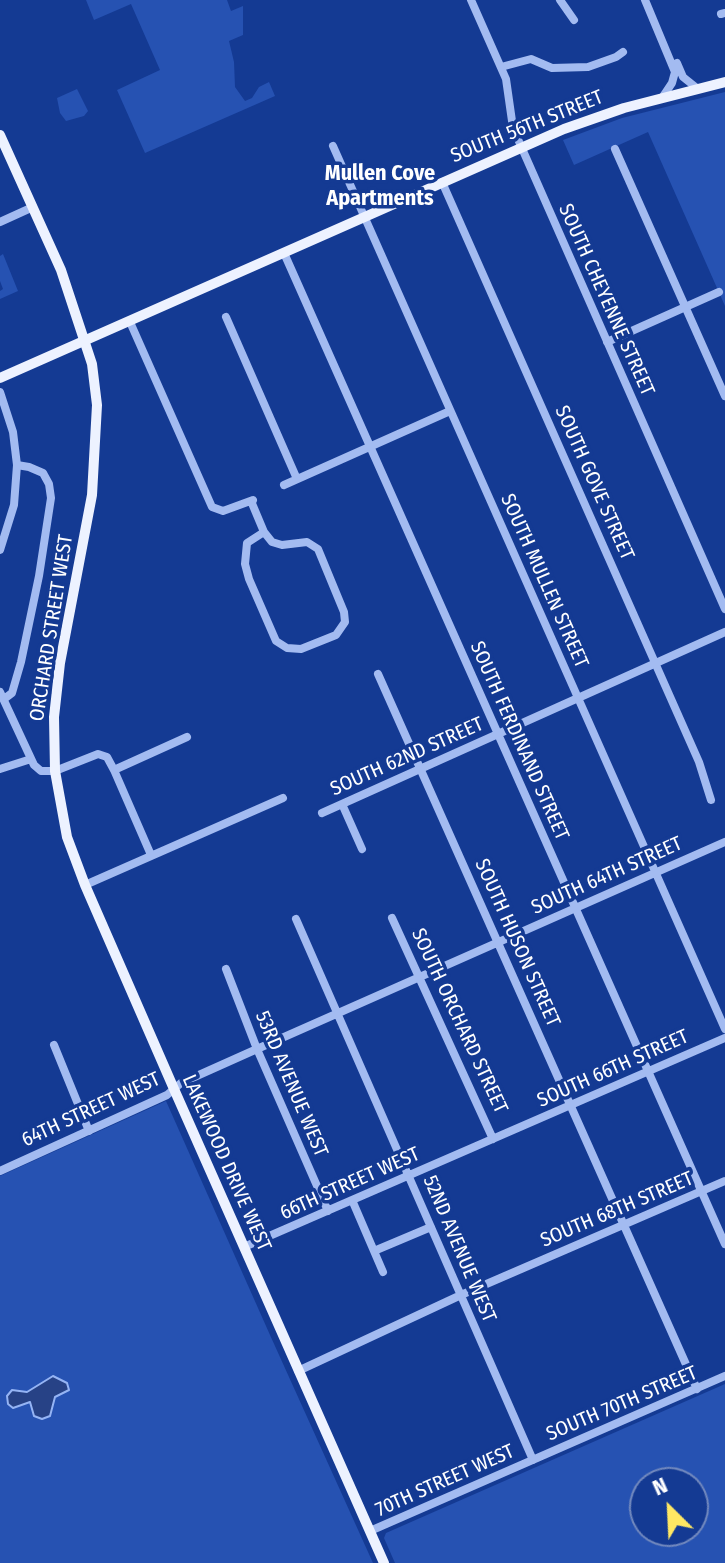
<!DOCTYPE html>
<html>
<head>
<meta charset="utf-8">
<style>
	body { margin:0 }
	#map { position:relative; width:725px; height:1563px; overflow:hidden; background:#143a93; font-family:"Fira Sans Condensed",sans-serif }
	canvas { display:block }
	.north { position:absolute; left:629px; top:1467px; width:80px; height:80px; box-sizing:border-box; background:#143a93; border:2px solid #7289be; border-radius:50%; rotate:336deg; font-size:22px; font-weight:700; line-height:32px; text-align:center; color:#fff }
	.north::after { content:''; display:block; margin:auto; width:28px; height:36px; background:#ffe863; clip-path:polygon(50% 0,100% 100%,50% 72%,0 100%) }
</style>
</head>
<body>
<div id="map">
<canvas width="725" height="1563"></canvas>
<div class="north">N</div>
</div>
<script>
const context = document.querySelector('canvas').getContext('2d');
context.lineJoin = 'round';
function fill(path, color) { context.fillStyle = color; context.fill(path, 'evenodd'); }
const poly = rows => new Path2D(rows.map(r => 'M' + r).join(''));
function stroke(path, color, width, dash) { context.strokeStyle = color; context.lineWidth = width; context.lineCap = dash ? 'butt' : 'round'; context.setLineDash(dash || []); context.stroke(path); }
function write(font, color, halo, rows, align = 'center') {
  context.font = font + ' "Fira Sans Condensed",sans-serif'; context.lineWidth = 7; context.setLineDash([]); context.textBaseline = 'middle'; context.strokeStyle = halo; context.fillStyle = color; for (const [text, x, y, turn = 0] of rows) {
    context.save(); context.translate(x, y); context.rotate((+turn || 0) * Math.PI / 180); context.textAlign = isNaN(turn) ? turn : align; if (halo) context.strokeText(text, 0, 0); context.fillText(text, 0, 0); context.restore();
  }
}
fill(poly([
	[86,0,227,0,231,11,243,6,243,35,229,41,234,62,235,87,245,101,252,98,259,87,269,82,275,96,145,153,117,90,160,70,131,4,94,20],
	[77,89,88,111,84,116,66,121,60,113,57,98],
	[725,92,725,306,648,132,574,165,563,140,622,118],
	[3,254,18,291,0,299,0,291,3,289,0,281,0,256],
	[166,1101,270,1335,373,1563,0,1563,0,1176],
	[725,1384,725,1563,395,1563,384,1538,386,1533],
	[693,1483,693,1531,645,1531,645,1483]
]), '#2652b2');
const water = poly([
	[53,1376,67,1383,69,1390,55,1397,50,1416,42,1419,34,1416,30,1402,13,1408,8,1404,7,1396,12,1390,27,1392,53,1376]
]);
fill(water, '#274286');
stroke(water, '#95b4f4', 2);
stroke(poly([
	[471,0,506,79,513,128,725,609],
	[560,0,574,20],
	[645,0,675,72,672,83,662,98],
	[721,14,725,13],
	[677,63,683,77,698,89],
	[501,67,531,59,552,68,588,67,616,57,623,52],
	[333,146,725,1029],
	[615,149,725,396],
	[442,182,699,762,711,800],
	[0,222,33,207],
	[284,253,725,1244],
	[226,317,297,479],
	[130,322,212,507,223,511,253,500],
	[607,342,719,292],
	[0,392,13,432,17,465,14,505,0,550],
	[284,485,450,411],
	[251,501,264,532,272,542,282,545,307,542,318,549,344,612,345,622,336,635,301,649,287,648,276,641,249,579,245,564,247,543,264,532],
	[378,674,697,1389],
	[0,692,34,765,41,771,55,771,98,754,107,757,114,770,187,737],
	[4,699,12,693,21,662,39,576,51,498,49,484,43,473,29,467,17,465],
	[0,769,31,759],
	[114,770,151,855],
	[342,804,362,849],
	[322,813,725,632],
	[85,885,283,798],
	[392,918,493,1139],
	[296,919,533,1460],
	[226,969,257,1049,328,1211],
	[54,1045,89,1131],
	[0,1171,167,1095,181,1083,257,1049,725,842],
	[352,1200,383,1272],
	[244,1247,725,1038],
	[374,1251,431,1227],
	[298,1371,461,1295,725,1181],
	[370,1531,725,1376]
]), '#a3bbf1', 8);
stroke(poly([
	[0,135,61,270,92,364,97,405,92,495,60,663,54,717,55,771,67,837,85,885,174,1089,384,1563],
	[0,378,564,129,624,108,725,82]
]), '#edf2ff', 10);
write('20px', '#fff', '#143a93', [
	["SOUTH 56TH STREET",527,127,-22],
	["SOUTH CHEYENNE STREET",606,300,66],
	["SOUTH GOVE STREET",594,483,66],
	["SOUTH MULLEN STREET",544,581,66],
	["ORCHARD STREET WEST",52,628,-81],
	["SOUTH FERDINAND STREET",519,741,66],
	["SOUTH 62ND STREET",407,757,-24],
	["SOUTH 64TH STREET",607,876,-24],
	["SOUTH HUSON STREET",517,943,66],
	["SOUTH ORCHARD STREET",459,1021,65],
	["SOUTH 66TH STREET",613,1069,-24],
	["53RD AVENUE WEST",291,1084,67],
	["64TH STREET WEST",91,1110,-25],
	["LAKEWOOD DRIVE WEST",226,1163,66],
	["66TH STREET WEST",350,1184,-24],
	["SOUTH 68TH STREET",617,1210,-23],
	["52ND AVENUE WEST",459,1249,67],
	["SOUTH 70TH STREET",622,1404,-23],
	["70TH STREET WEST",445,1481,-24]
]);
write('bold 22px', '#fff', '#143a93', [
	["Mullen Cove",380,174],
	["Apartments",380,199]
]);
</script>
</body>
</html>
